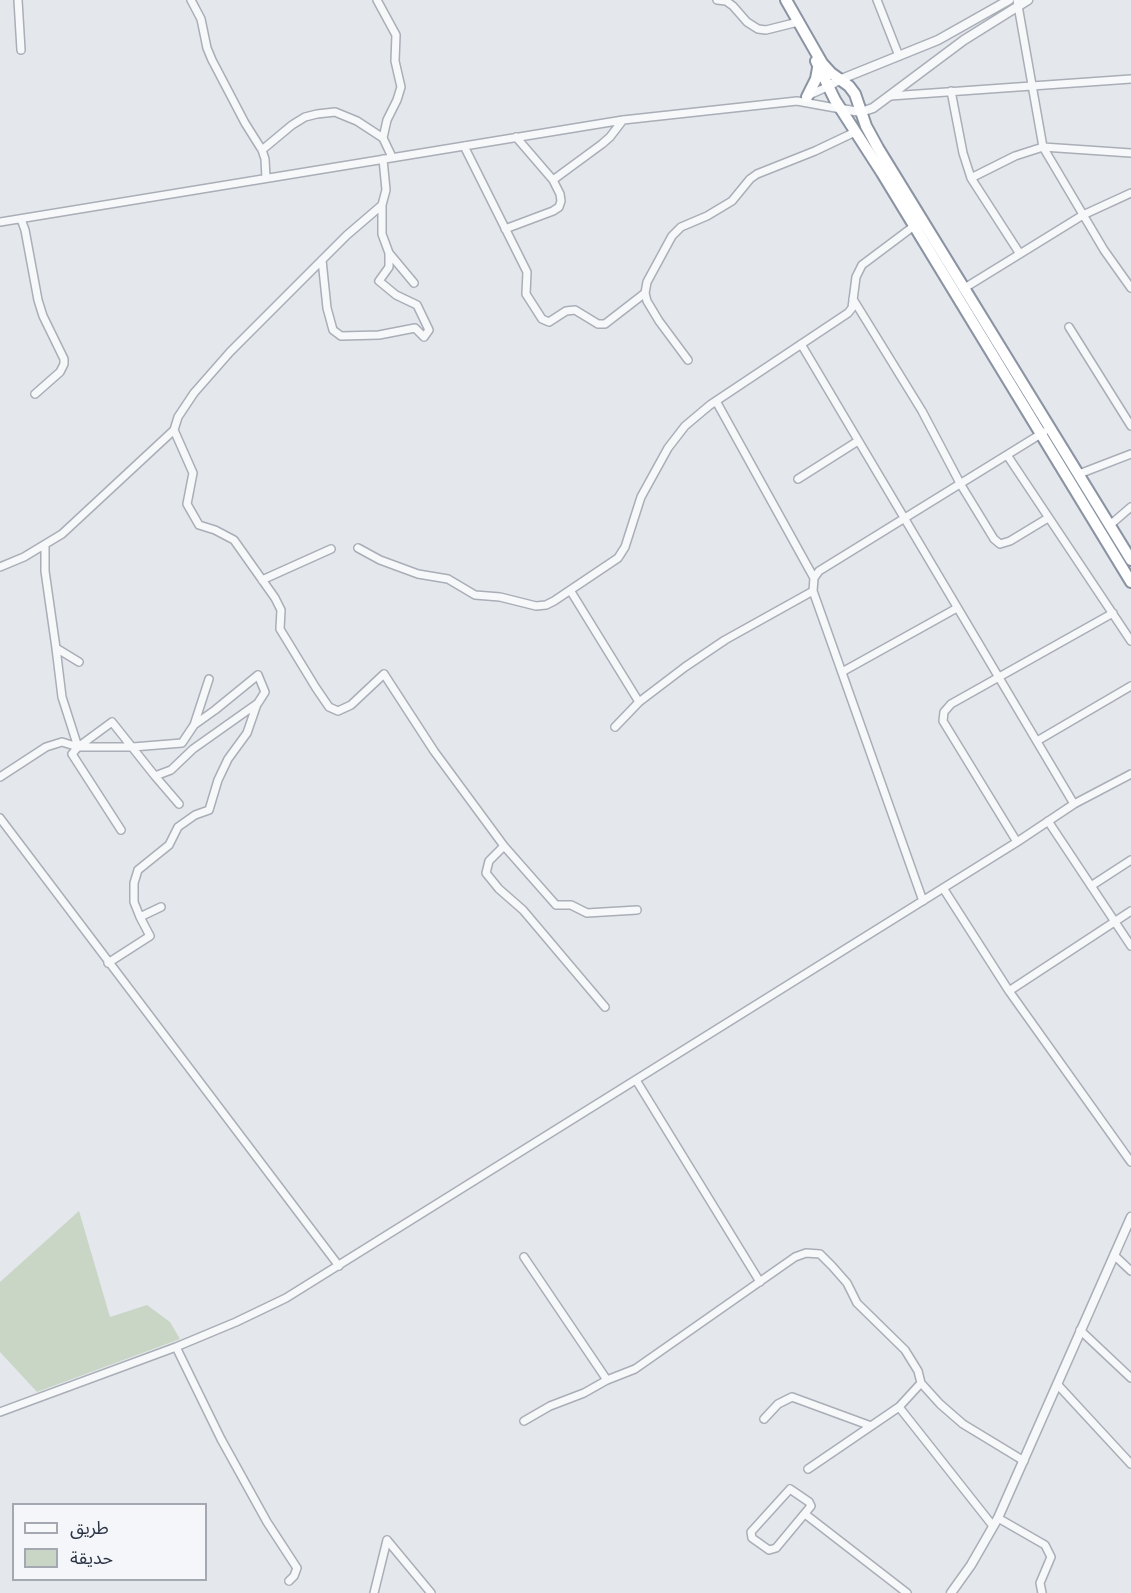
<!DOCTYPE html>
<html>
<head>
<meta charset="utf-8">
<style>
	body { margin:0 }
	#map { position:relative; width:1131px; height:1593px; overflow:hidden; background:#e4e7ec; font-family:Roboto,"Noto Sans Arabic",sans-serif }
	canvas { display:block }
	.legend { position:absolute; left:12px; top:1503px; width:195px; height:78px; box-sizing:border-box; background:#f4f6f9; border:2px solid #a4a8b1; margin:0; padding:8px 10px; list-style:none; font-size:18px; color:#2b3445 }
	.legend li { display:flex; align-items:center; gap:12px; height:30px }
	.legend b { width:30px; border:2px solid #a4a8b1 }
</style>
</head>
<body>
<div id="map">
<canvas width="1131" height="1593"></canvas>
<ul class="legend">
<li><b style="height:8px;background:#f7f8fa"></b>طريق</li>
<li><b style="height:16px;background:#c9d6c5"></b>حديقة</li>
</ul>
</div>
<script>
const context = document.querySelector('canvas').getContext('2d');
context.lineJoin = 'round';
function fill(path, color) { context.fillStyle = color; context.fill(path, 'evenodd'); }
const poly = rows => new Path2D(rows.map(r => 'M' + r).join(''));
function stroke(path, color, width, dash) { context.strokeStyle = color; context.lineWidth = width; context.lineCap = dash ? 'butt' : 'round'; context.setLineDash(dash || []); context.stroke(path); }
fill(poly([
	[79,1211,110,1317,147,1305,170,1322,180,1339,37,1392,0,1352,0,1282]
]), '#c9d6c5');
const minor = poly([
	[18,0,21,50],
	[191,0,201,19,207,48,212,60,245,123,262,150,265,159,266,178],
	[377,0,396,35,395,61,401,87,397,100,387,120,383,138,392,157],
	[717,0,726,1,733,6,747,22,758,29,766,30,798,22],
	[877,0,899,56],
	[1017,0,1043,147,1104,250,1131,288],
	[951,91,963,153,971,178,1020,254],
	[807,96,827,87],
	[890,96,1131,79],
	[464,146,527,272,526,294,542,319,549,322,566,311,575,310,598,324,605,324,645,293],
	[262,150,292,125,305,117,317,114,335,112,357,121,383,138],
	[971,178,1015,156,1043,147,1131,153],
	[553,180,602,144,610,137,623,120],
	[21,219,25,230,38,300,43,316,64,359,64,364,60,372,35,394],
	[0,222,623,120,797,101,841,109],
	[505,229,553,211,559,207,561,201,560,194,553,180,516,137],
	[389,253,414,283],
	[322,260,327,308,333,330,341,336,379,335,415,328,424,337,429,330,417,305,396,295,379,281,389,267,389,253,382,234,382,205],
	[963,289,1083,215,1131,193],
	[853,299,922,411,961,485,994,539,1000,544,1010,541,1048,518],
	[1069,327,1131,426],
	[801,344,1074,804],
	[688,360,659,321,647,301,645,293,647,282,672,236,681,227,707,216,732,201,750,179,757,174,815,151,855,132],
	[716,401,814,578,813,591,923,901],
	[174,430,193,473,187,504,199,525,215,530,234,540,275,598,281,610,280,629,316,688,329,707,338,711,351,705,384,674,434,751,504,846,556,905,571,905,587,913,637,910],
	[1007,455,1131,641],
	[1079,474,1131,454],
	[798,479,858,441],
	[1110,525,1131,507],
	[45,545,45,571,56,648,79,662],
	[358,548,380,560,418,574,448,579,475,595,500,597,536,606,546,605,554,601,618,558,625,547,641,497,668,448,685,426,710,405,848,313,852,308,856,277,862,265,914,226],
	[0,567,24,557,62,534,174,430,178,417,194,393,230,352,347,235,382,205,386,190,383,159],
	[814,578,819,571,1044,432],
	[262,580,331,549],
	[570,590,639,702],
	[56,648,62,697,78,747,133,747,182,743,194,725,215,710,258,675,265,692,258,703,193,749,171,770,155,776,179,804],
	[842,672,957,608],
	[194,725,209,679],
	[615,727,639,702,685,667,725,640,813,591],
	[1037,741,1131,686],
	[0,777,46,747,62,742,78,747],
	[0,818,339,1266],
	[1048,821,1131,946],
	[121,830,72,754,78,747,112,722,155,776],
	[1017,842,943,721,944,712,951,704,1113,613],
	[504,846,489,861,486,873,499,889,523,910,605,1007],
	[1091,886,1131,860],
	[943,888,1009,991,1131,1162],
	[140,917,134,902,134,883,138,870,169,845,178,827,195,815,209,810,218,780,228,759,247,733,257,704],
	[108,963,150,936,140,917,161,907],
	[1009,991,1131,911],
	[636,1080,760,1282],
	[1114,1255,1131,1271],
	[524,1257,607,1380],
	[1080,1330,1131,1378],
	[176,1347,221,1439,267,1522,297,1568,294,1576,289,1581],
	[1057,1384,1131,1464],
	[899,1407,993,1526],
	[0,1412,176,1347,236,1322,286,1298,1017,842,1074,804,1131,774],
	[764,1419,778,1404,792,1397,871,1426],
	[524,1421,550,1406,584,1393,607,1380,635,1369,795,1257,806,1253,820,1254,832,1266,847,1283,857,1303,905,1350,918,1371,921,1383,940,1404,963,1424,1024,1461],
	[808,1469,899,1407,921,1383],
	[790,1489,809,1502,811,1506,776,1548,769,1550,752,1538,751,1532,790,1489],
	[805,1514,907,1593],
	[998,1518,1045,1545,1051,1557,1040,1583,1042,1593],
	[387,1540,431,1593],
	[374,1593,387,1540]
]);
const tertiary = poly([
	[827,87,839,80,938,40,1009,0],
	[841,109,861,112,873,108,964,40,1028,0],
	[951,1593,971,1565,998,1518,1131,1217]
]);
const trunk = poly([
	[786,0,822,63,831,73,849,86,855,94,866,126,878,148,1131,560],
	[816,61,835,100,882,173,1131,582],
	[807,97,816,79,818,68]
]);
stroke(minor, '#a9aeb7', 10);
stroke(tertiary, '#a9aeb7', 11);
stroke(trunk, '#8b94a3', 14);
stroke(minor, '#f7f8fa', 7);
stroke(tertiary, '#f7f8fa', 8);
stroke(trunk, '#fff', 10);
</script>
</body>
</html>
